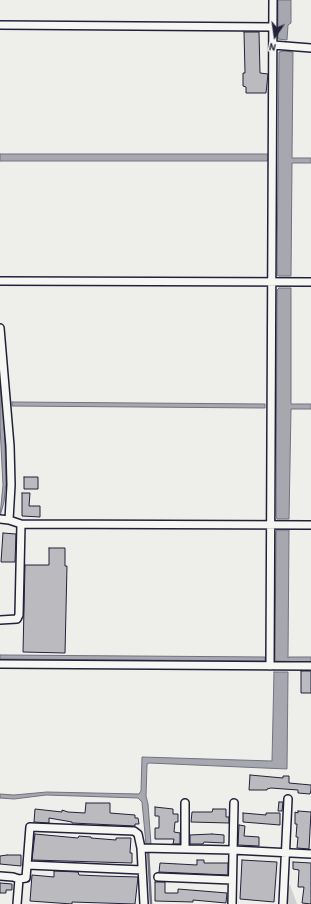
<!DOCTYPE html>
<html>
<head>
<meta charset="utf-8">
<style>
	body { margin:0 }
	#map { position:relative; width:311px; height:904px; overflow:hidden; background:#eeeeeb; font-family:"Patrick Hand",sans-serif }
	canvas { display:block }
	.north { position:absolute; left:255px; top:16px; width:40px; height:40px; -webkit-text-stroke:3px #f6f6f2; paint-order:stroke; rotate:193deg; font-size:11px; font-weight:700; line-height:16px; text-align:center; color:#22223b }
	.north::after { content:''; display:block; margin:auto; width:14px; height:18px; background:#22223b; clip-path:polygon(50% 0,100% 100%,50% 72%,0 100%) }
</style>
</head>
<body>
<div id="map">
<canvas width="311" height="904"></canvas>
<div class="north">N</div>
</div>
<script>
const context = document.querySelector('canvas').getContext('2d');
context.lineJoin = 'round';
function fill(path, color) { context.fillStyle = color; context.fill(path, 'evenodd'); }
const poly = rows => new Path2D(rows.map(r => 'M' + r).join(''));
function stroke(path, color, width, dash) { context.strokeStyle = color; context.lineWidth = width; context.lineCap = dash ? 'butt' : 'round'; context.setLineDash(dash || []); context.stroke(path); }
fill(poly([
	[286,885,290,885,297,904,285,904]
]), '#d0d0d1');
const water = poly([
	[278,0,291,0,291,23,288,25,287,40,278,39,278,0],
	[284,51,293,52,292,158,311,158,311,163,292,163,291,276,279,276,277,275,279,52,284,51],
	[0,154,268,154,268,158,267,161,0,161,0,154],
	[279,288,291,288,291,404,311,404,311,409,291,409,289,519,277,519,276,517,277,290,279,288],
	[0,385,4,417,6,482,4,502,0,516,3,485,0,426,0,385],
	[12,402,265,404,265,408,12,406,12,402],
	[277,530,289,530,288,658,289,657,311,657,311,662,275,661,276,532,277,530],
	[0,655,265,657,265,661,0,659,0,655],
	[274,672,288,672,287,769,149,763,147,764,146,796,148,804,151,844,146,844,142,802,138,798,46,795,14,799,0,798,0,794,14,795,47,792,139,794,141,791,142,757,272,761,274,672]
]);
fill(water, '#a7a7af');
stroke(water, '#727281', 1);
stroke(poly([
	[148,849,151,904]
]), '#727281', 2.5);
const building = poly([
	[244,32,259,32,260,73,268,74,266,93,246,93,246,87,243,86,243,73,245,73,244,32],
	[24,477,38,477,38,489,24,489,24,477],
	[22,493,30,493,29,506,40,506,40,517,22,516,22,493],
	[3,533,16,534,15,562,1,562,3,533],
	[49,548,65,548,65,566,67,566,65,653,23,652,25,565,49,565,49,548],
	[301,671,311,671,311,693,301,693,301,671],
	[250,775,283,778,283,776,289,776,289,783,311,785,311,790,310,794,298,793,298,790,271,788,267,789,267,790,249,790,250,775],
	[279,802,283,802,282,811,278,811,279,802],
	[86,803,110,803,110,813,135,815,135,818,138,818,139,824,135,824,135,826,72,823,72,822,49,818,49,823,34,822,35,809,62,812,62,810,68,812,85,813,86,803],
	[155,807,173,809,173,814,178,814,178,822,175,822,174,832,180,833,180,844,173,844,174,839,155,839,155,828,159,828,159,816,155,816,155,807],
	[213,809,226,809,226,817,229,817,229,823,191,822,192,812,212,812,213,809],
	[298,811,311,812,309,849,297,848,298,837,296,837,297,824,295,824,295,812,298,813,298,811],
	[243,813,266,815,266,813,280,813,280,825,243,822,243,813],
	[239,825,245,826,244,836,259,837,259,846,238,845,239,825],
	[35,834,78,838,79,836,91,837,91,838,116,840,116,838,131,838,130,853,132,853,132,863,32,860,35,834],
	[212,834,224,835,224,843,204,842,203,844,190,844,190,835,212,834],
	[7,855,21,855,21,866,0,864,0,856,7,855],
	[197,860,204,860,204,863,228,863,228,875,159,872,160,863,197,865,197,860],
	[242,860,277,862,274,902,240,899,242,860],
	[293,862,311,863,311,904,302,903,304,887,298,887,299,870,293,869,293,862],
	[54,871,78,872,79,875,102,876,138,877,135,904,72,902,72,904,30,901,32,875,54,877,54,871],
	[155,882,165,882,165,893,178,893,178,889,227,893,226,903,193,900,193,902,155,901,155,882],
	[0,883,12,884,12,890,6,890,6,893,0,893,0,883]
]);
fill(building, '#bbbbbf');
stroke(building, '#22223b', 1);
const street = poly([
	[0,25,273,27],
	[273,45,311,48],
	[0,281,311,282],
	[0,328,10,446,11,485,9,520],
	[0,519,9,520,21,524,311,525],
	[0,620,17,619,19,615,21,524],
	[0,664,311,666],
	[270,666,273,0],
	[141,848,233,850,311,854],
	[185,849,185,803],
	[28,865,142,870],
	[0,876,13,877,19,879],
	[158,877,232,880],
	[17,904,19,879,26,878,30,827,134,831,138,834,141,848,144,904],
	[232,904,234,803],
	[283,904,288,799]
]);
stroke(street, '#22223b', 10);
stroke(street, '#f6f6f2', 7);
</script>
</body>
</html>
